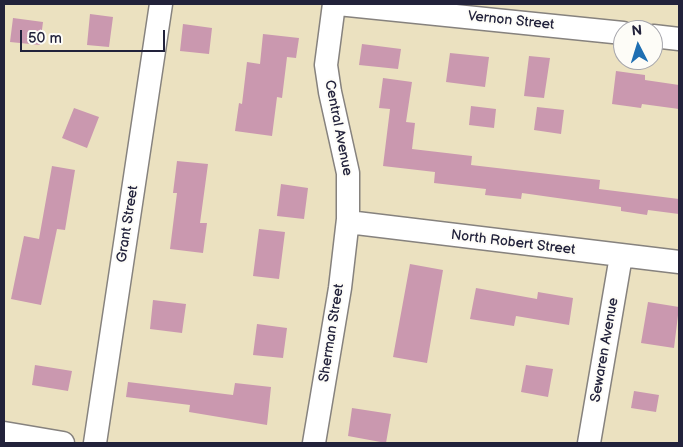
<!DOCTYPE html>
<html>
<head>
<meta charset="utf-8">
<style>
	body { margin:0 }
	#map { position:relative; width:683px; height:447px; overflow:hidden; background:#ebe1c0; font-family:"Balsamiq Sans",sans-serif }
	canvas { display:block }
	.frame { position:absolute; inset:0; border:5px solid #22223b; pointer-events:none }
	.north { position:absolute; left:613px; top:20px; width:50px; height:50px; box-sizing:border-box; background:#fdfcf7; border:1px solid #a5a5ac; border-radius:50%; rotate:355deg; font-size:14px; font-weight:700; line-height:20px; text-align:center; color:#22223b }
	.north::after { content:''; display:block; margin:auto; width:18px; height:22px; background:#1f6fb2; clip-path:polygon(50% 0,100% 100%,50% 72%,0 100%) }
	.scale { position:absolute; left:20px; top:30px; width:145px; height:22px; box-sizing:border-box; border:2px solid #22223b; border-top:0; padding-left:6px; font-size:15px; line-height:18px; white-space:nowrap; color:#22223b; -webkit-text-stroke:4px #fdfcf7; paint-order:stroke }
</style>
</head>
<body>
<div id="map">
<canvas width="683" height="447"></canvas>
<div class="frame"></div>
<div class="north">N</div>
<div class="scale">50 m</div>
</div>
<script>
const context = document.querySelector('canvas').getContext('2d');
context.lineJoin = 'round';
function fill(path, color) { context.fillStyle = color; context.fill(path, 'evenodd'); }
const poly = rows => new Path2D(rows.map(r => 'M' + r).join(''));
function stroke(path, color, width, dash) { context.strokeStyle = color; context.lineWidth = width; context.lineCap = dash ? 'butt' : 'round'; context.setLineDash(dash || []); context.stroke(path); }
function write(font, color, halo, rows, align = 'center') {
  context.font = font + ' "Balsamiq Sans",sans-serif'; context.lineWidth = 4; context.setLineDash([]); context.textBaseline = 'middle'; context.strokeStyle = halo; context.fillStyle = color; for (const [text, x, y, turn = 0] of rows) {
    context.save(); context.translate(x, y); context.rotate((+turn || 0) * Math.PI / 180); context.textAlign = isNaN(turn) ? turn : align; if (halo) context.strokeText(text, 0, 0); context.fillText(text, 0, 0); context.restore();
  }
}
fill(poly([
	[90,14,113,17,109,47,87,45],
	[13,18,43,22,40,45,10,42],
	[183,24,212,28,209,54,180,51],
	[263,34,299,38,296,58,287,57,282,98,277,97,272,136,235,131,239,103,242,104,247,62,260,64],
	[362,44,401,49,398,69,359,65],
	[450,53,489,57,485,87,446,82],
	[529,56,550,58,544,98,524,96],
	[616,71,645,75,645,80,679,85,679,109,642,104,641,108,612,104],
	[383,78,412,82,406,122,415,123,412,149,472,156,471,165,600,180,599,189,679,199,679,214,648,210,647,215,621,211,621,207,522,193,521,199,485,195,486,189,434,183,435,172,383,166,390,109,379,108],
	[471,106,496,109,494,128,469,125],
	[537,107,564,110,561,134,534,130],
	[74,108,99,117,87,148,62,138],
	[177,161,208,164,200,223,207,223,203,253,170,249,177,193,173,193],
	[52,166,75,170,65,230,57,229,41,305,11,299,24,236,39,239],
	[281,184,308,188,304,219,277,216],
	[259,229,285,232,279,279,253,276],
	[410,264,443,270,427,363,393,357],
	[476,288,537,299,538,292,573,298,569,325,516,316,514,326,470,319],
	[153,300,186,304,182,333,150,329],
	[648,302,679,307,674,348,641,343],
	[257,324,287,328,283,358,253,355],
	[35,365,72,371,68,391,32,385],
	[526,365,553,369,548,397,521,392],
	[128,382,233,395,235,383,271,387,267,425,189,412,190,405,126,397],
	[634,391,659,395,656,412,631,408],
	[352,408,391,414,386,443,348,436]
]), '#ca98af');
const minor = poly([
	[338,4,623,33],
	[653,36,679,39],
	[348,222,679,262],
	[4,433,63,443],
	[95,443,161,4],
	[314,443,340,288,348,219,348,173,330,92,326,65,334,4],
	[589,443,621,256]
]);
stroke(minor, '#86827e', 25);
stroke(minor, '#fff', 22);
write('14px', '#22223b', '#fdfcf7', [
	["Vernon Street",511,21,6],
	["Central Avenue",338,128,79],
	["Grant Street",128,224,-81],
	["North Robert Street",513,243,7],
	["Sherman Street",332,333,-81],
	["Sewaren Avenue",605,350,-80]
]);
</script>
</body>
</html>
